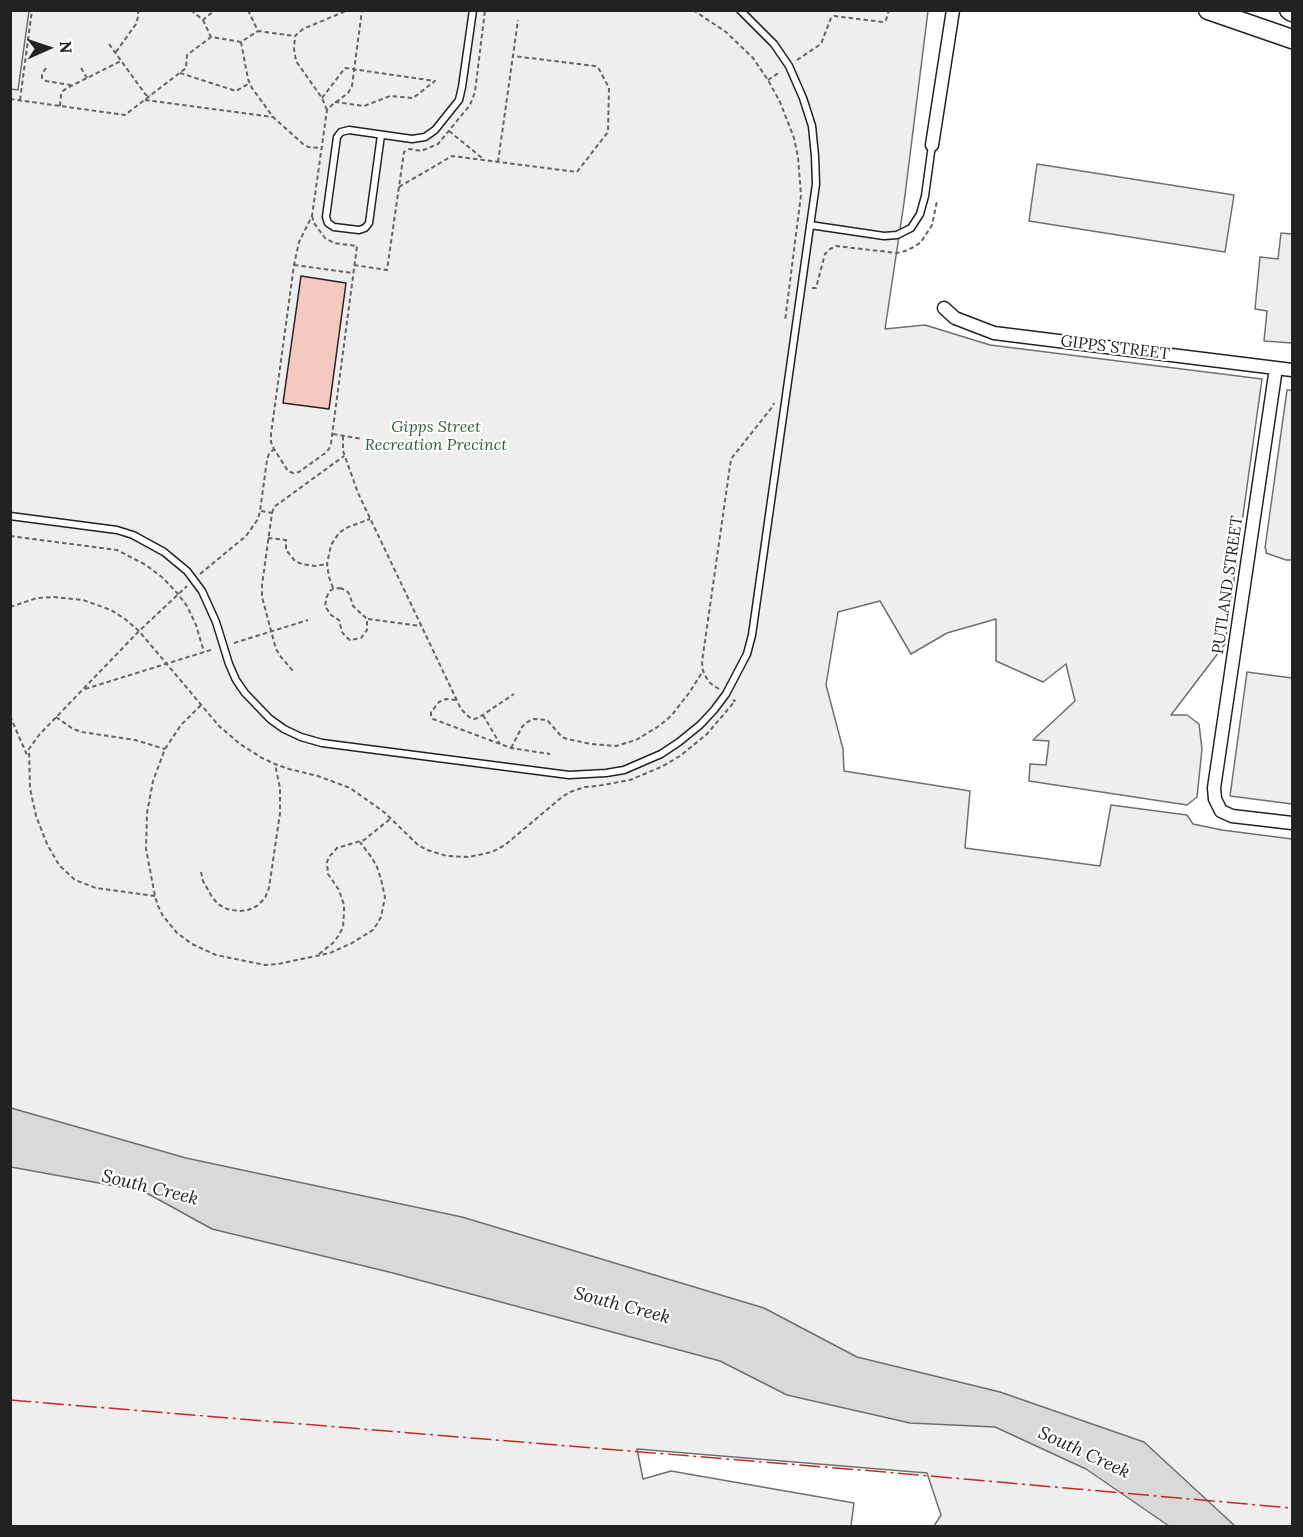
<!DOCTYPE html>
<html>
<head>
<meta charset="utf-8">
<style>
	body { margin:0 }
	#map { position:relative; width:1303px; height:1537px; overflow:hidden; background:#fff; font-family:Lora,serif }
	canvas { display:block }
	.frame { position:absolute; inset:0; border:12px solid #222; pointer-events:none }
	.north { position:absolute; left:18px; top:18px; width:60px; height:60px; -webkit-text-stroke:4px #fff; paint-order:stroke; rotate:87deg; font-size:16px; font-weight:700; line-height:24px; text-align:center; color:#222 }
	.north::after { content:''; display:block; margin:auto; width:21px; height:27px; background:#222; clip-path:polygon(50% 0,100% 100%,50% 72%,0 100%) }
</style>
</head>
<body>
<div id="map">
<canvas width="1303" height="1537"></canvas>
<div class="frame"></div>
<div class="north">N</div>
</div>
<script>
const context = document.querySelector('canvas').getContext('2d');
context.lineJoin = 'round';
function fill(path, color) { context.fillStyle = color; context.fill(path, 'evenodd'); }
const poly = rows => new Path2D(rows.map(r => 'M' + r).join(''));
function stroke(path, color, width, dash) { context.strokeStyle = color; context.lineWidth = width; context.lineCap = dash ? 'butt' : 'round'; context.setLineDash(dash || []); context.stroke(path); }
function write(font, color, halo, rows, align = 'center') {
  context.font = font + ' Lora,serif'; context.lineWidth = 4.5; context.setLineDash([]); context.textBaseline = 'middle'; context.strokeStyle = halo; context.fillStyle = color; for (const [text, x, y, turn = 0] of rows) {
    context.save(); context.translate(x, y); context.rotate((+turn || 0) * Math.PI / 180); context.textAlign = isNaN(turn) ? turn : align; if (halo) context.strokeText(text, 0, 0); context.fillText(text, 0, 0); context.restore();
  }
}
const green = poly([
	[10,11,928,11,904,203,885,329,925,325,990,345,1262,379,1225,644,1171,715,1187,715,1199,724,1202,749,1197,797,1187,805,1029,781,1030,764,1046,765,1049,741,1033,740,1075,701,1066,664,1043,682,996,661,996,619,947,633,911,654,880,601,838,612,826,685,843,749,844,771,970,791,965,848,1100,866,1111,805,1187,815,1193,824,1222,830,1292,839,1292,1526,934,1526,941,1515,927,1473,637,1449,643,1479,671,1471,854,1503,851,1526,11,1526,10,11],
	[1287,390,1292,390,1292,560,1286,560,1266,553,1266,549,1265,548,1287,390],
	[1247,672,1292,678,1292,804,1230,796,1247,672]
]);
fill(green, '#eee');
stroke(green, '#6f6f6f', 1.5);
const parking = poly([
	[11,10,29,11,18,90,11,89,11,10],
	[1037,164,1234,195,1225,252,1029,221,1037,164],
	[1281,233,1292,234,1292,343,1264,341,1267,311,1255,309,1260,257,1278,259,1281,233]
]);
fill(parking, '#ededed');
stroke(parking, '#6f6f6f', 1.5);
const water = poly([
	[11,1108,186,1158,462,1217,764,1308,857,1357,1000,1392,1144,1442,1235,1526,1169,1526,1086,1469,995,1427,910,1423,787,1395,720,1361,393,1273,212,1229,143,1191,11,1167,11,1108]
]);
fill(water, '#d9d9d9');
stroke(water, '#6f6f6f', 1.5);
const building = poly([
	[301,276,346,283,329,409,283,403,301,276]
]);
fill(building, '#f3c9c0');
stroke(building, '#222', 1.5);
const lane = poly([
	[381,135,369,223,365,228,359,230,334,227,328,223,326,217,337,137,341,132,349,130,412,139,425,137,435,130,459,100,462,87,473,10],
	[810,225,884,236,897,235,911,228,920,214,925,196,932,145],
	[10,516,117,530,133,535,164,552,187,571,202,591,216,622,229,664,236,680,245,693,270,719,284,729,301,737,322,743,569,775,606,773,624,770,661,754,679,742,700,725,714,710,726,694,747,654,752,635,816,184,815,156,812,126,803,98,789,66,774,44,740,10]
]);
const street = poly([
	[932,145,953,10],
	[944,308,955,318,994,333,1292,370],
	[1276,368,1214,788,1215,799,1221,811,1232,816,1292,823]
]);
const secondary = poly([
	[1208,10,1292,39],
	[1289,10,1292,12]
]);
stroke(lane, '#222', 9);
stroke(street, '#222', 15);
stroke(secondary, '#222', 21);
stroke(poly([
	[191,10,203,20,215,10],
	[248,10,258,31,295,36],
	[693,10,726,32,753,58,768,80,780,102,794,138,798,157,801,195,785,321],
	[203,20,211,37,241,42,258,31],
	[241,42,248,79,252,88,273,117,303,144,308,147,322,148],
	[109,44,143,91,146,95,151,95],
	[116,52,136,24,138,17,138,10],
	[797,60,821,44,831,18,834,16,883,22,886,20,889,10],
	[46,68,42,74,42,78,46,81,71,85],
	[81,68,87,78],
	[180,73,236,91,250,83],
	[768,80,780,72],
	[322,98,345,68,435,81,413,98,390,96,364,106,335,102],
	[10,99,125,115,186,68,187,55,211,37],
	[20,100,32,10],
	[145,100,273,117],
	[60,106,61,95,63,91,67,88,121,61],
	[327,110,322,98,296,61,294,49,295,36,303,29,348,10],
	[449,131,482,158],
	[498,162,518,20],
	[399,187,452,156,577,172,608,132,609,88,599,69,595,66,513,56],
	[312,216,314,223,325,238,334,243,357,246,331,443,329,449,324,454,299,472,293,473,288,471,274,449,271,442,271,434,294,265,299,242,312,216,327,110,332,105,348,93,352,86,362,10],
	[294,265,353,273],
	[354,265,387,270,404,152,409,149,421,151,438,144,470,105,475,92,485,10],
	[812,288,816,288,825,254,830,249,836,246,897,253,905,251,914,247,921,242,932,225,937,201],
	[333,434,362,439],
	[343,436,343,451,358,493,461,709,469,717,474,719,478,718,514,694],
	[261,511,272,513,262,585,262,597,276,649,281,657,293,671],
	[272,513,274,507,344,456],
	[10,536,117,550,146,565,163,578,178,594,187,606,196,625,204,652],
	[268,538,286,540,286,550,295,561,302,564,315,566,327,564],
	[200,574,246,536,258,519,260,511,267,460,269,454,274,449],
	[333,588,329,577,327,564,331,545,339,533,346,528,370,519],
	[340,588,345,590,348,592,350,596,353,606,367,619,367,630,361,638,350,640,346,637,342,632,339,620,331,615,325,606,327,596,330,591,333,589,340,588],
	[10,607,37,598,53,597,83,600,111,610,125,619,139,631,219,726,240,744,262,758,275,764,289,769,318,776,350,788,384,812,418,845,427,850,447,856,469,857,492,852,505,845,562,797,570,792,585,787,597,786,630,780,661,767,680,756,707,734,735,701,733,700],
	[368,619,421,626],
	[234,643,308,620],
	[85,689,214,649],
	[719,689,710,683,706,677,703,671,702,662,731,459,773,406,774,403],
	[456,700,446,699,439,702,431,712,431,716,433,719,511,748,550,754],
	[201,705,181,725,165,749,153,781,147,813,146,849,155,896,158,906,163,916,177,933,192,944,216,955,265,965,278,964,330,953,352,943,373,930,377,924,381,917,385,897,381,879,377,867,372,858,360,842],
	[483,715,500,744],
	[10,716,27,755],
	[56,717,73,729,82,732,135,740,165,749],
	[511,748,522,727,526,723,533,719,547,720,562,737,567,739,591,744,616,746,636,740,659,726,671,716,689,693,703,671],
	[201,872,203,881,212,897,218,904,227,909,239,911,248,910,257,906,265,898,269,888,280,813,280,788,275,764],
	[155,896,96,888,75,880,59,865,47,844,36,816,30,788,29,749,39,735,139,631,187,586],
	[319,954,333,943,339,935,343,927,344,912,344,905,339,890,328,874,327,862,329,857,337,848,364,840,390,819]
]), '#646464', 2, [4.5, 3]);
stroke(lane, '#fff', 6);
stroke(street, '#fff', 12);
stroke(secondary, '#fff', 18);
stroke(poly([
	[10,1400,885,1472,1292,1508]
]), '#c62828', 1.5, [21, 4.5, 3, 4.5]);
write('16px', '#222', '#fff', [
	["GIPPS STREET",1115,348,7],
	["PUTLAND STREET",1228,585,-82]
]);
write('italic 16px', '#2f5e38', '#fff', [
	["Gipps Street",436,427],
	["Recreation Precinct",436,445]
]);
write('italic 18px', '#222', '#fff', [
	["South Creek",150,1188,14],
	["South Creek",622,1306,15],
	["South Creek",1084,1453,25]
]);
</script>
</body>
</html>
